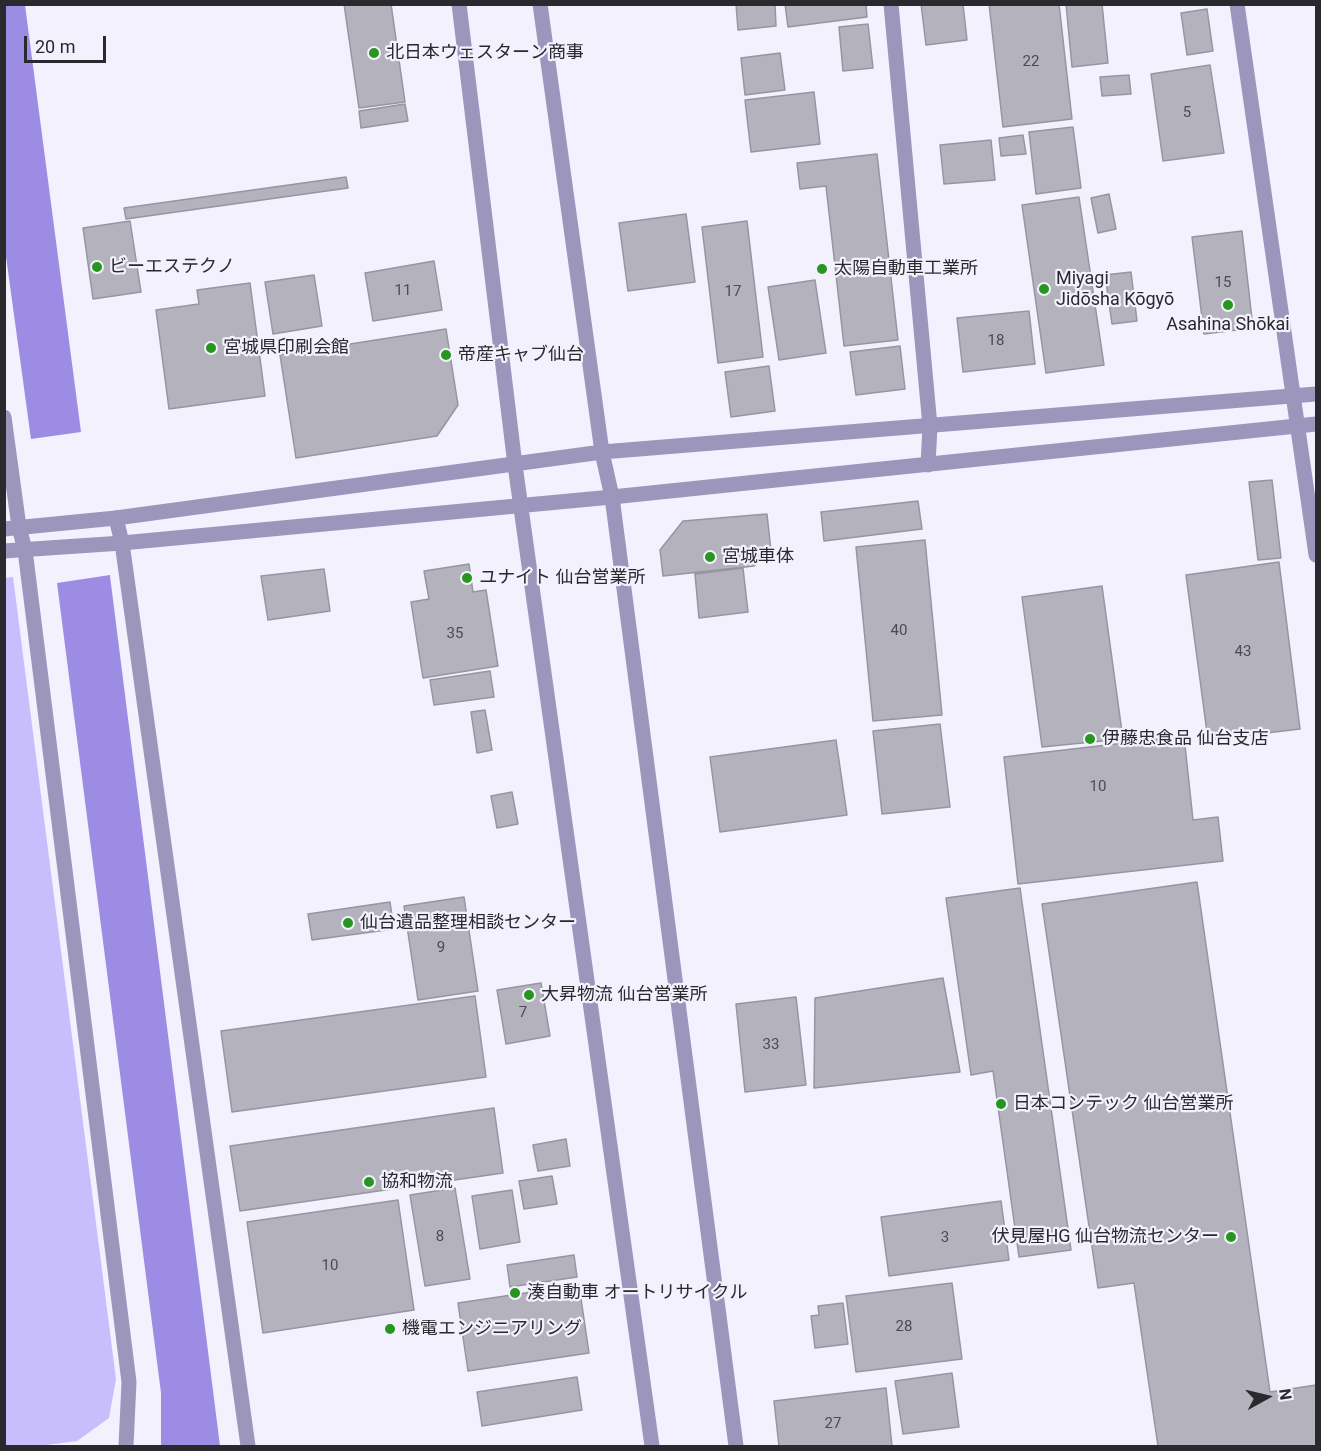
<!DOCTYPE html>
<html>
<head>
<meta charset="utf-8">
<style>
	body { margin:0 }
	#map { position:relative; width:1321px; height:1451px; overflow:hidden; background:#f3f1fd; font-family:Roboto,sans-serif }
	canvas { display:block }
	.frame { position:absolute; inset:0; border:6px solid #2a292d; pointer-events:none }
	.north { position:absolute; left:1237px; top:1367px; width:60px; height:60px; -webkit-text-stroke:4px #f3f1fd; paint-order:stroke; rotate:82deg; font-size:16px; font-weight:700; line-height:24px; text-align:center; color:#2a292d }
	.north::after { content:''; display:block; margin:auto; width:21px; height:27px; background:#2a292d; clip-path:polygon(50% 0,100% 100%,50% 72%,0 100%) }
	.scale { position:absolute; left:24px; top:36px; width:82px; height:27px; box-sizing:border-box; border:3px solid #2a292d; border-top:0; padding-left:8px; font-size:18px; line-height:21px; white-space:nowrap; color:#2a292d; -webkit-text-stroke:4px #f3f1fd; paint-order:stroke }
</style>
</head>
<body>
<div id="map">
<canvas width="1321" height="1451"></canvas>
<div class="frame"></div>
<div class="north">N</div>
<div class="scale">20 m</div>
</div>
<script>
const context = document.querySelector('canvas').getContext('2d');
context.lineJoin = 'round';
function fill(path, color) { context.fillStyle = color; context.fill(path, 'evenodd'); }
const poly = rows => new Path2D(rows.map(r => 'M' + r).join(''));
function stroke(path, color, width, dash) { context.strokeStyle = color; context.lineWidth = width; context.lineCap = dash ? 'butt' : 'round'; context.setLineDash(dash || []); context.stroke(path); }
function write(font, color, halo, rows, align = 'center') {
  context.font = font + ' Roboto,"Noto Sans JP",sans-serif'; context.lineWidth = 4.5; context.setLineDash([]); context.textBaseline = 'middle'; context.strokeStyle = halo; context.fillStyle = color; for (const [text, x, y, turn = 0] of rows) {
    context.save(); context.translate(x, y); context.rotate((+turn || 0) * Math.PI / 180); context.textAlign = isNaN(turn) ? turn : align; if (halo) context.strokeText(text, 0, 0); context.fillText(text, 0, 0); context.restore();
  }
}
fill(poly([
	[13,577,116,1379,109,1418,77,1441,39,1446,4,1446,4,578]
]), '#c9befd');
fill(poly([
	[4,5,25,5,81,432,31,439,4,242],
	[110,575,110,576,220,1446,161,1446,161,1393,57,583]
]), '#9d8ce3');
const building = poly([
	[344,4,391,4,405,102,359,108,344,4],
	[736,4,775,4,776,26,738,30,736,4],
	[785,4,866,4,867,17,788,27,785,4],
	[921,4,963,4,967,40,926,45,921,4],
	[989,4,1059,4,1072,119,1003,127,989,4],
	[1066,4,1102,4,1108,63,1072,67,1066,4],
	[1207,9,1213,51,1187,55,1181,13,1207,9],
	[868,24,873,68,843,71,839,27,868,24],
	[780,53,785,90,745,95,741,58,780,53],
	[1210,65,1224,153,1163,161,1151,74,1210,65],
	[1129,75,1131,94,1102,96,1100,77,1129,75],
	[814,92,820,144,751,152,745,100,814,92],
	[405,104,408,121,361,128,359,111,405,104],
	[1073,127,1081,188,1036,194,1029,132,1073,127],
	[1023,135,1026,154,1001,156,999,138,1023,135],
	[991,140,995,180,944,184,940,145,991,140],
	[877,154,898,340,844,346,826,186,800,189,797,163,877,154],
	[346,177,348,188,126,219,124,208,346,177],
	[1109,194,1116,229,1098,233,1091,198,1109,194],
	[1079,197,1104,365,1046,373,1022,205,1079,197],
	[686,214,695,282,628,291,619,223,686,214],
	[130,221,141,292,93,299,83,228,130,221],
	[747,221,763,357,718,363,702,227,747,221],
	[1242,231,1253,328,1204,334,1192,237,1242,231],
	[434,261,442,310,373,321,365,273,434,261],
	[1131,272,1137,321,1112,324,1105,275,1131,272],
	[314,275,322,326,273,334,265,282,314,275],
	[815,280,826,353,779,360,768,287,815,280],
	[250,283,265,396,169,409,156,310,199,304,197,290,250,283],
	[1029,311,1035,364,963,372,957,318,1029,311],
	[446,329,458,405,437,436,296,458,280,355,446,329],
	[900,346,905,389,856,395,850,352,900,346],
	[769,366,775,411,731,417,725,372,769,366],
	[1272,480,1281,558,1258,560,1249,482,1272,480],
	[918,501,922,529,824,541,821,512,918,501],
	[767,514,771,551,754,566,663,576,660,550,683,521,767,514],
	[925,540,942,715,873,721,856,547,925,540],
	[1279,562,1300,729,1208,740,1186,575,1279,562],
	[469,564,473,592,486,590,498,666,423,678,411,602,429,599,424,571,469,564],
	[743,568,748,612,699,618,695,574,743,568],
	[324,569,330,611,268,620,261,576,324,569],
	[1102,586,1123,739,1042,747,1022,597,1102,586],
	[490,671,494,697,434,705,430,680,490,671],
	[485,710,492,750,477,753,471,712,485,710],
	[940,724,950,807,882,814,873,731,940,724],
	[1184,736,1193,820,1218,817,1223,861,1018,884,1004,757,1184,736],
	[836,740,847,815,720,832,710,757,836,740],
	[512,792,518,824,497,828,491,796,512,792],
	[1197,882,1270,1392,1316,1385,1316,1446,1158,1446,1134,1283,1098,1288,1042,904,1197,882],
	[1020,888,1071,1250,1019,1257,993,1071,971,1075,946,898,1020,888],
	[464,897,478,991,418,1000,404,906,464,897],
	[390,902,394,929,312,940,308,914,390,902],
	[943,978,960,1072,814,1088,815,998,943,978],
	[541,983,550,1036,506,1044,497,990,541,983],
	[475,996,486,1077,232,1112,221,1031,475,996],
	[796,997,806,1085,745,1092,736,1004,796,997],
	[494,1108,503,1173,240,1211,230,1146,494,1108],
	[566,1139,570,1166,538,1171,533,1145,566,1139],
	[552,1176,557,1204,524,1209,519,1181,552,1176],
	[455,1188,470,1279,425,1286,410,1195,455,1188],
	[512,1190,520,1242,480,1249,472,1196,512,1190],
	[398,1200,414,1310,263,1333,247,1222,398,1200],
	[1001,1201,1009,1260,889,1276,881,1217,1001,1201],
	[574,1255,577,1277,510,1287,507,1265,574,1255],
	[952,1283,962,1359,856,1372,846,1296,952,1283],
	[579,1285,589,1353,468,1371,458,1303,579,1285],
	[843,1303,848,1344,815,1348,811,1316,819,1315,818,1306,843,1303],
	[952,1373,959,1427,903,1434,895,1381,952,1373],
	[577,1377,582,1410,482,1426,477,1392,577,1377],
	[886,1388,892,1446,779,1446,774,1401,886,1388]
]);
fill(building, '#b3b2bd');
stroke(building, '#9695a0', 1.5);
stroke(poly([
	[891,4,930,426,928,465],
	[116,518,122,543,248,1446],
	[25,550,129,1382,126,1446]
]), '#9c96bd', 15);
stroke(poly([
	[459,4,515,465,652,1446],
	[540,4,602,452,612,497,736,1446],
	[1237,4,1316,555],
	[4,417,19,527,25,550],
	[4,529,116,518,602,452,1316,394],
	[4,551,122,543,612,497,1316,424]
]), '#9c96bd', 15);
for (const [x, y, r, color] of [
	[374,53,6,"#27951f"],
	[97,267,6,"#27951f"],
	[822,269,6,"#27951f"],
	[1044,289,6,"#27951f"],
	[1228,305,6,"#27951f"],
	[211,348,6,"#27951f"],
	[446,355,6,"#27951f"],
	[710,557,6,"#27951f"],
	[467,578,6,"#27951f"],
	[1090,739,6,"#27951f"],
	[348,923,6,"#27951f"],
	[529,995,6,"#27951f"],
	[1001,1104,6,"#27951f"],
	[369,1182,6,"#27951f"],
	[1231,1237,6,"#27951f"],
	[515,1293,6,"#27951f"],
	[390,1329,6,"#27951f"]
]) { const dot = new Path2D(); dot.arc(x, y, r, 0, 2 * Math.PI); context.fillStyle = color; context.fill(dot); stroke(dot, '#f3f1fd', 2); }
write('15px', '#4c4b51', null, [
	["22",1031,62],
	["5",1187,113],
	["15",1223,283],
	["11",403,291],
	["17",733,292],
	["18",996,341],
	["40",899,631],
	["35",455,634],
	["43",1243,652],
	["10",1098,787],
	["9",441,948],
	["7",523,1013],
	["33",771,1045],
	["8",440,1237],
	["3",945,1238],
	["10",330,1266],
	["28",904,1327],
	["27",833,1424]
]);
write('18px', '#2a292d', '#f3f1fd', [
	["北日本ウェスターン商事",386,53],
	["ビーエステクノ",109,267],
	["太陽自動車工業所",834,269],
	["Miyagi",1056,279],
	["Jidōsha Kōgyō",1056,300],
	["Asahina Shōkai",1228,325,"center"],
	["宮城県印刷会館",223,348],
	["帝産キャブ仙台",458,355],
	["宮城車体",722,557],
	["ユナイト 仙台営業所",479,578],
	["伊藤忠食品 仙台支店",1102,739],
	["仙台遺品整理相談センター",360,923],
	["大昇物流 仙台営業所",541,995],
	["日本コンテック 仙台営業所",1013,1104],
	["協和物流",381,1182],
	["伏見屋HG 仙台物流センター",1219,1237,"right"],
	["湊自動車 オートリサイクル",527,1293],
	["機電エンジニアリング",402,1329]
], 'left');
</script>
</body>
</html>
